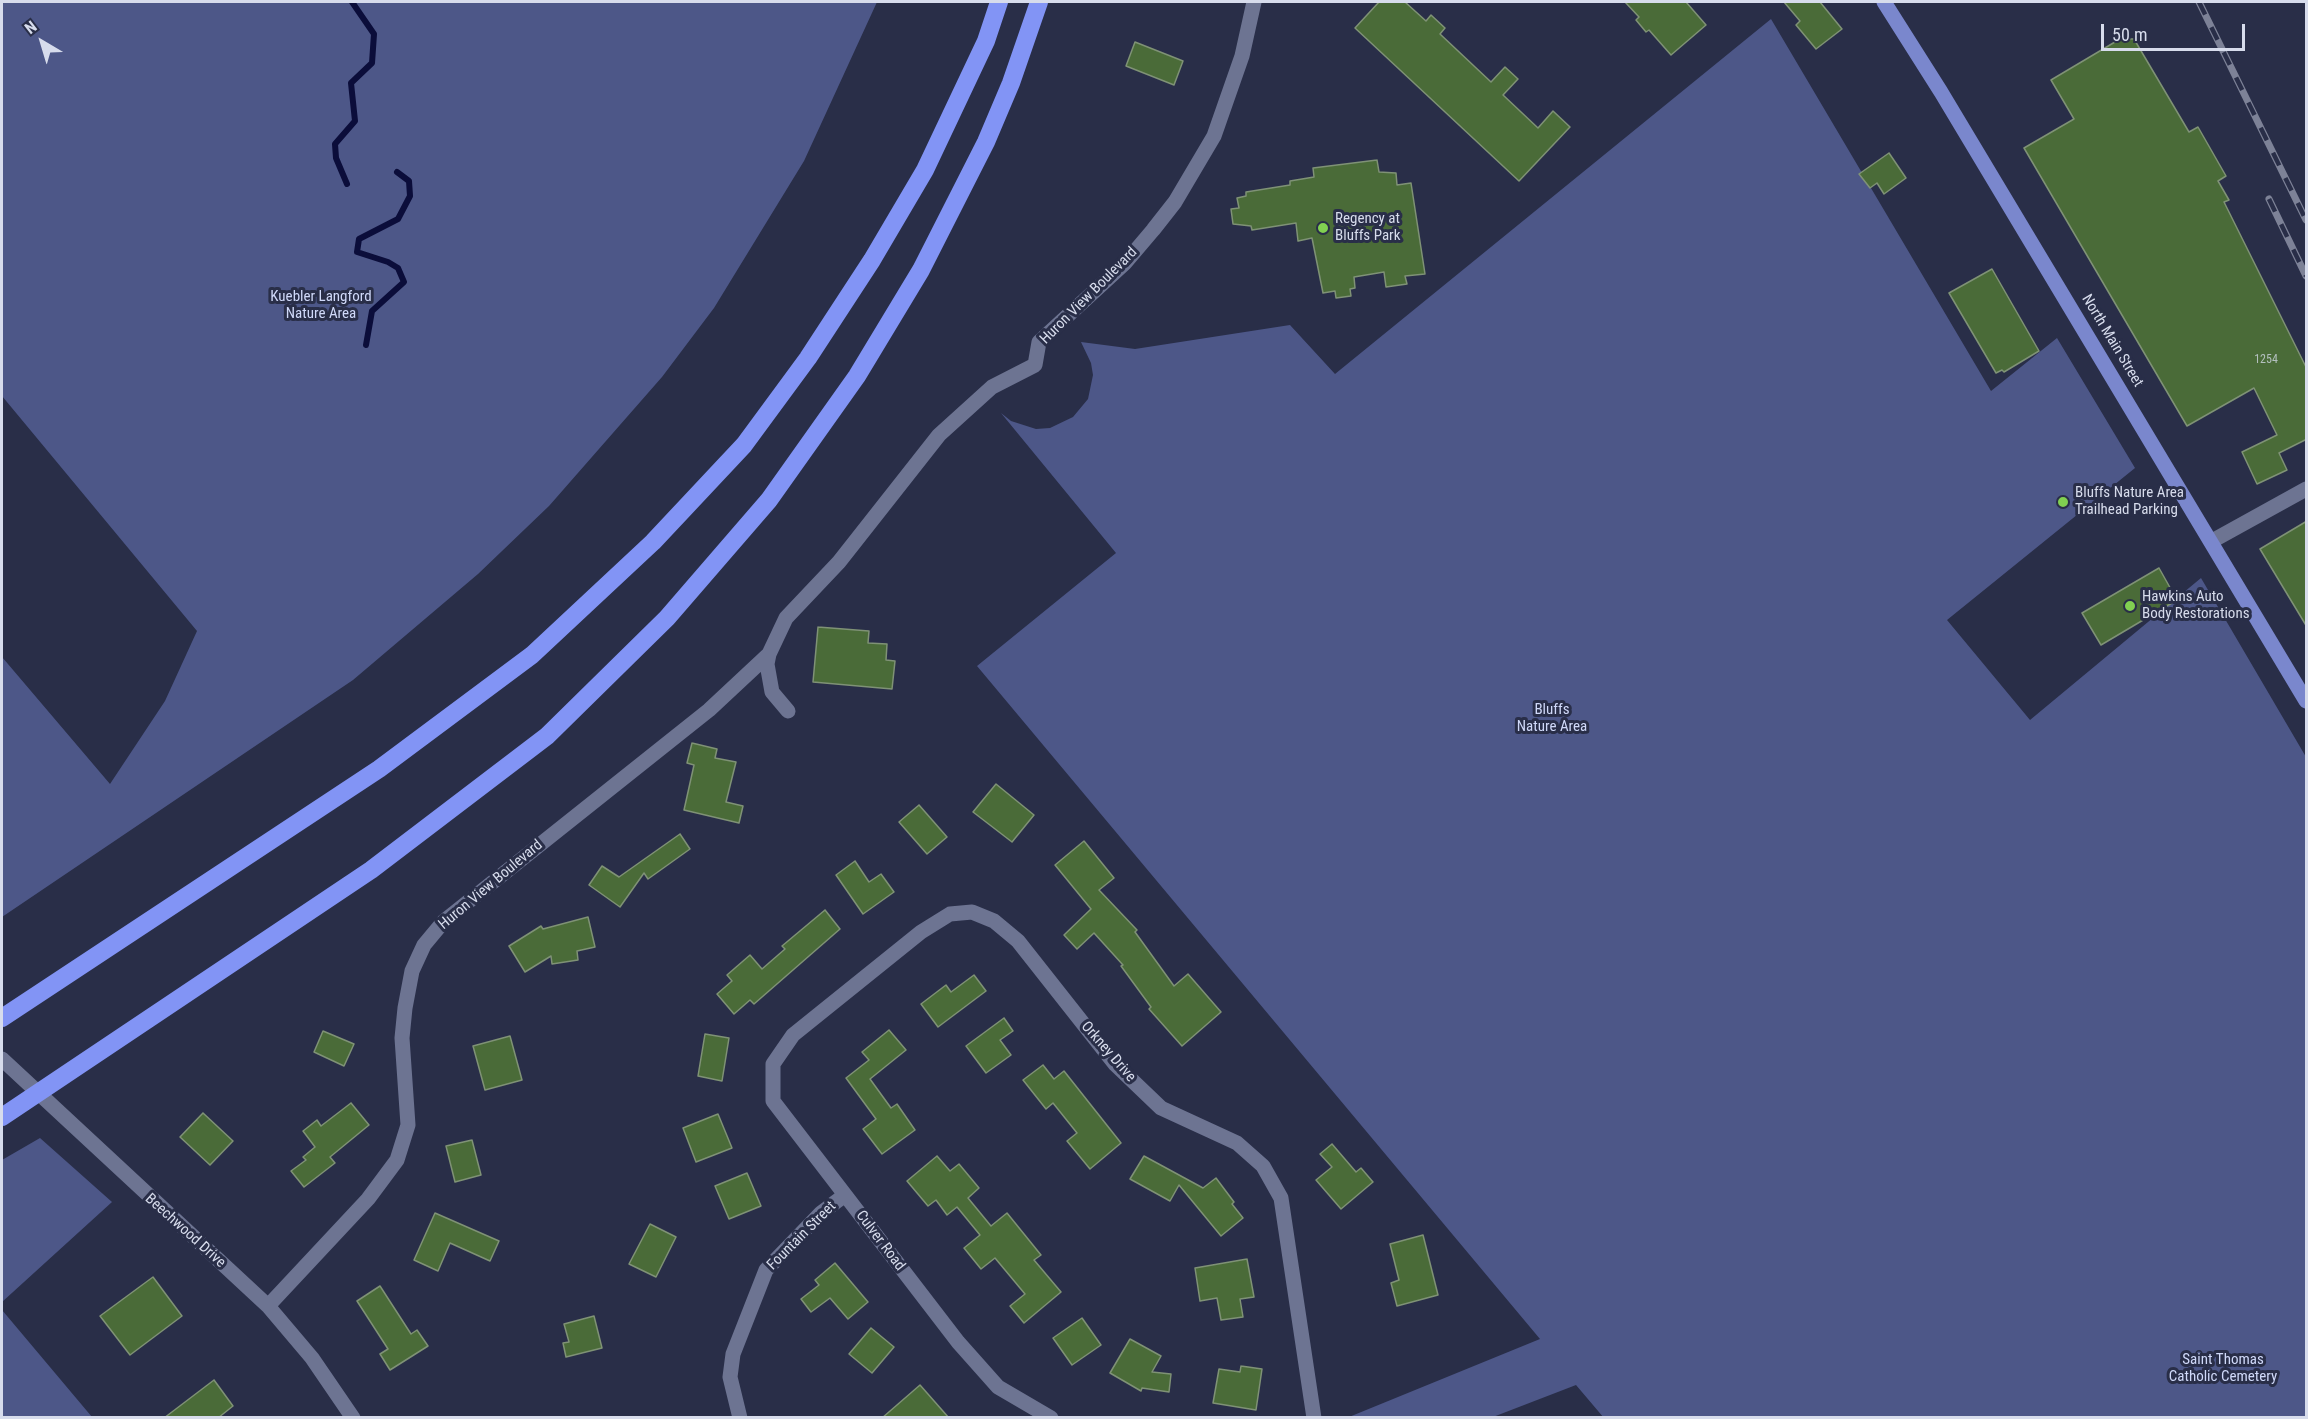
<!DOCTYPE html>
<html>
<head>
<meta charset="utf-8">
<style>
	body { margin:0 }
	#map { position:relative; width:2308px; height:1419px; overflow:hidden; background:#292e48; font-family:"Roboto Condensed",sans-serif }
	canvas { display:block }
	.frame { position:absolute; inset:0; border:3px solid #d7dcec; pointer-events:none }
	.north { position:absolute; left:12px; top:12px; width:60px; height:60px; -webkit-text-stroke:4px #292e48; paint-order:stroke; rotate:322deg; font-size:16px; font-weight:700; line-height:24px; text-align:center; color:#d7dcec }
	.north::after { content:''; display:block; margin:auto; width:21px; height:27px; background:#d7dcec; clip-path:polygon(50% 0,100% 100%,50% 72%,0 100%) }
	.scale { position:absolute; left:2101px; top:24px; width:144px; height:27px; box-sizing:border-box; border:3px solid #d7dcec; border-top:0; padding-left:8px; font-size:18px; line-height:21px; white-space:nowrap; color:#d7dcec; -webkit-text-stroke:4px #292e48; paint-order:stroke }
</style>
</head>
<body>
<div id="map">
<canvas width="2308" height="1419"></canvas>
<div class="frame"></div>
<div class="north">N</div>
<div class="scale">50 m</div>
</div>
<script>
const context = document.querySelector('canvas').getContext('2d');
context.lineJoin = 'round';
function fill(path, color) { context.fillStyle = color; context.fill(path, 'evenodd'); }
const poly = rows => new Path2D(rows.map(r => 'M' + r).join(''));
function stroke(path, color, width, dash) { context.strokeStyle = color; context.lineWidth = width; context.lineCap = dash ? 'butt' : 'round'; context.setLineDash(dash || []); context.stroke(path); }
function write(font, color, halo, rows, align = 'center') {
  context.font = font + ' "Roboto Condensed",sans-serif'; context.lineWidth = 6; context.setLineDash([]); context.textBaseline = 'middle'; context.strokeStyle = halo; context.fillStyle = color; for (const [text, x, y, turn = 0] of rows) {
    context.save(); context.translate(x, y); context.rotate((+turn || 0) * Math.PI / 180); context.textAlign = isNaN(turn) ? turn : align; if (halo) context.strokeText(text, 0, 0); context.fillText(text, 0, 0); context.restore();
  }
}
fill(poly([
	[2,2,877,2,804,161,714,308,662,377,549,506,478,574,353,680,2,917,2,657,110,784,165,701,197,631,2,396],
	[1771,19,1991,391,2057,338,2135,468,1947,620,2030,720,2201,578,2306,757,2306,1417,1604,1418,1576,1385,1493,1417,1349,1417,1540,1339,977,666,1116,553,1001,413,1011,421,1036,429,1050,428,1073,417,1088,399,1093,375,1091,363,1081,342,1135,349,1290,325,1335,374],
	[40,1138,112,1202,2,1302,2,1160],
	[2,1310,92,1417,2,1417]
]), '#4d5788');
stroke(poly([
	[347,184,336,158,335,144,355,121,351,83,372,63,374,34,352,2],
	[366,345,372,311,404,282,398,268,388,262,357,252,359,239,398,219,410,196,409,181,397,172]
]), '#0b0d3a', 6);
const building = poly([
	[1379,2,1405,2,1426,21,1431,15,1445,28,1440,34,1491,82,1505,67,1518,79,1503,95,1538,128,1553,111,1570,127,1519,181,1355,28,1379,2],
	[1625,2,1686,2,1706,25,1671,55,1649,30,1646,32,1636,20,1639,17,1625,2],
	[1784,2,1820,2,1842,29,1816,49,1796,25,1800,21,1784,2],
	[2120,39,2134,39,2189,132,2198,127,2226,176,2218,181,2229,200,2224,202,2307,369,2307,439,2279,453,2287,470,2257,484,2242,452,2277,435,2254,388,2187,426,2024,148,2074,119,2051,80,2120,39],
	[1135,42,1183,61,1174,85,1126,66,1135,42],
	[1889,153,1906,178,1884,194,1877,183,1870,188,1859,174,1889,153],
	[1377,160,1379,172,1396,173,1397,185,1411,183,1425,274,1405,276,1407,284,1386,287,1384,272,1354,277,1355,288,1350,289,1351,296,1336,298,1335,291,1323,293,1312,238,1298,241,1296,223,1252,230,1251,226,1233,224,1231,209,1239,208,1237,198,1246,196,1246,192,1290,185,1290,181,1314,177,1313,168,1377,160],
	[1992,269,2039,351,2004,372,2002,370,1996,373,1949,293,1992,269],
	[2307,521,2307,627,2260,549,2307,521],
	[2159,568,2177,600,2101,645,2082,613,2159,568],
	[818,627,869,631,868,643,887,644,886,660,895,661,892,689,813,682,818,627],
	[692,743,717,749,715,758,736,762,726,802,743,806,739,823,684,810,694,765,687,763,692,743],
	[996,784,1034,815,1012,842,973,812,996,784],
	[919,805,947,837,927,854,899,822,919,805],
	[680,834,690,849,648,879,644,873,620,907,589,885,602,866,619,877,680,834],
	[1084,841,1114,878,1099,890,1137,930,1135,932,1174,986,1188,974,1221,1012,1182,1046,1149,1009,1151,1007,1121,966,1123,965,1094,933,1077,949,1064,935,1091,909,1055,865,1084,841],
	[855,861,869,882,881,874,894,892,863,914,836,875,855,861],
	[825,910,840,929,754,1004,750,1000,734,1014,717,994,732,981,727,975,750,955,762,969,785,949,782,946,825,910],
	[588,917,595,947,577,951,578,960,552,964,551,956,525,972,509,946,541,926,543,929,588,917],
	[974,975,986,991,938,1027,921,1004,946,985,951,992,974,975],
	[1004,1018,1013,1031,1000,1040,1011,1055,986,1073,966,1046,1004,1018],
	[889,1030,906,1050,870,1079,891,1108,897,1104,915,1130,882,1154,863,1129,876,1119,846,1078,869,1060,862,1052,889,1030],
	[323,1031,354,1044,344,1066,314,1052,323,1031],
	[705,1034,729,1038,722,1081,698,1076,705,1034],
	[510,1036,522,1080,485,1090,473,1046,510,1036],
	[1043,1065,1054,1079,1064,1071,1121,1143,1090,1169,1067,1141,1077,1133,1053,1103,1046,1109,1023,1080,1043,1065],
	[351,1103,369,1125,330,1157,335,1163,304,1187,291,1171,306,1160,303,1157,315,1147,303,1131,317,1120,321,1126,351,1103],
	[203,1113,233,1141,210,1165,180,1137,203,1113],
	[718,1114,732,1148,696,1162,683,1128,718,1114],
	[472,1140,481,1175,455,1182,446,1146,472,1140],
	[1332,1144,1356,1172,1361,1168,1373,1182,1341,1209,1316,1180,1332,1167,1320,1154,1332,1144],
	[937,1156,950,1171,959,1164,979,1188,968,1198,991,1226,1007,1213,1041,1255,1034,1260,1061,1292,1024,1323,1010,1306,1025,1294,995,1258,981,1269,964,1248,980,1235,957,1207,947,1215,936,1200,928,1206,907,1181,937,1156],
	[1144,1156,1203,1188,1216,1178,1234,1202,1232,1204,1243,1218,1221,1236,1179,1185,1170,1201,1130,1179,1144,1156],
	[747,1173,761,1206,729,1219,715,1186,747,1173],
	[435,1213,499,1241,490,1261,450,1243,438,1271,414,1260,435,1213],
	[650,1224,676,1237,656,1277,629,1264,650,1224],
	[1423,1235,1438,1295,1397,1306,1391,1283,1399,1280,1390,1244,1423,1235],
	[1247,1259,1254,1297,1240,1299,1243,1317,1221,1320,1217,1298,1200,1301,1195,1268,1247,1259],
	[835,1263,868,1302,848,1319,830,1298,811,1312,801,1299,819,1285,815,1280,835,1263],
	[153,1277,182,1316,130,1355,100,1316,153,1277],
	[380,1286,411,1334,417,1330,428,1346,390,1370,380,1354,388,1349,357,1301,380,1286],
	[594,1316,602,1348,566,1357,563,1343,569,1342,564,1324,594,1316],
	[1082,1318,1101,1345,1072,1365,1053,1338,1082,1318],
	[871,1328,894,1347,872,1373,849,1354,871,1328],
	[1130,1339,1161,1356,1152,1372,1171,1374,1169,1392,1142,1388,1141,1391,1110,1373,1130,1339],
	[1241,1366,1262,1369,1256,1410,1213,1403,1219,1369,1240,1372,1241,1366],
	[214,1380,233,1406,218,1418,164,1418,214,1380],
	[920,1385,949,1418,882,1418,920,1385]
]);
fill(building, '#4a6b38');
stroke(building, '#7f9276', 1.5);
stroke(poly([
	[2212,541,2306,489],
	[788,711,772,692,767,664,769,654,786,618,839,562,939,435,992,387,1035,365,1039,342,1125,263,1153,230,1175,202,1214,136,1242,56,1254,2],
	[2,1059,268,1306,312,1358,353,1418],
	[268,1306,368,1199,397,1160,408,1125,402,1038,405,1008,412,971,424,945,444,921,709,710,769,654],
	[740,1418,730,1377,733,1354,766,1270,821,1213,845,1195],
	[1051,1418,998,1387,958,1342,773,1101,773,1064,793,1035,921,932,950,914,972,912,994,921,1018,941,1115,1064,1161,1108,1237,1143,1263,1166,1281,1198,1314,1418]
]), '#6d7492', 15);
stroke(poly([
	[1884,2,1941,92,2306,701]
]), '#7a87cd', 15);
stroke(poly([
	[2,1018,379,769,532,655,653,542,744,445,808,358,872,260,925,170,986,41,999,2],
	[2,1117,371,870,547,736,667,618,769,500,857,376,921,270,986,142,1011,83,1039,2]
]), '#8294f5', 18);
const rail = poly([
	[2199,2,2306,220],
	[2269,199,2306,276]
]);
stroke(rail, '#7d8297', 7);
stroke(rail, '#292e48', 4.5, [14]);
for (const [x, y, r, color] of [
	[1323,228,6,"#81d051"],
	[2063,502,6,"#81d051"],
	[2130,606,6,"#81d051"]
]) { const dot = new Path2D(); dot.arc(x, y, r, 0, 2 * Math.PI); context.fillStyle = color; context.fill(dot); stroke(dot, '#292e48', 2); }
write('12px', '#b4c0bf', null, [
	["1254",2266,360]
]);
write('15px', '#d7dcec', '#292e48', [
	["Regency at",1335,219],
	["Bluffs Park",1335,236],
	["Bluffs Nature Area",2075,493],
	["Trailhead Parking",2075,510],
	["Hawkins Auto",2142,597],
	["Body Restorations",2142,614]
], 'left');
write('15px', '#d7dcec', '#292e48', [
	["Huron View Boulevard",1089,296,-45],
	["North Main Street",2112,341,59],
	["Huron View Boulevard",491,885,-40],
	["Orkney Drive",1108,1052,49],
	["Beechwood Drive",185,1231,42],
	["Fountain Street",802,1236,-45],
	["Culver Road",880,1241,53]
]);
write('15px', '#d0d9f9', '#292e48', [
	["Kuebler Langford",321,297],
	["Nature Area",321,314],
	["Bluffs",1552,710],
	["Nature Area",1552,727],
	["Saint Thomas",2223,1360],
	["Catholic Cemetery",2223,1377]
]);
</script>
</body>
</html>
